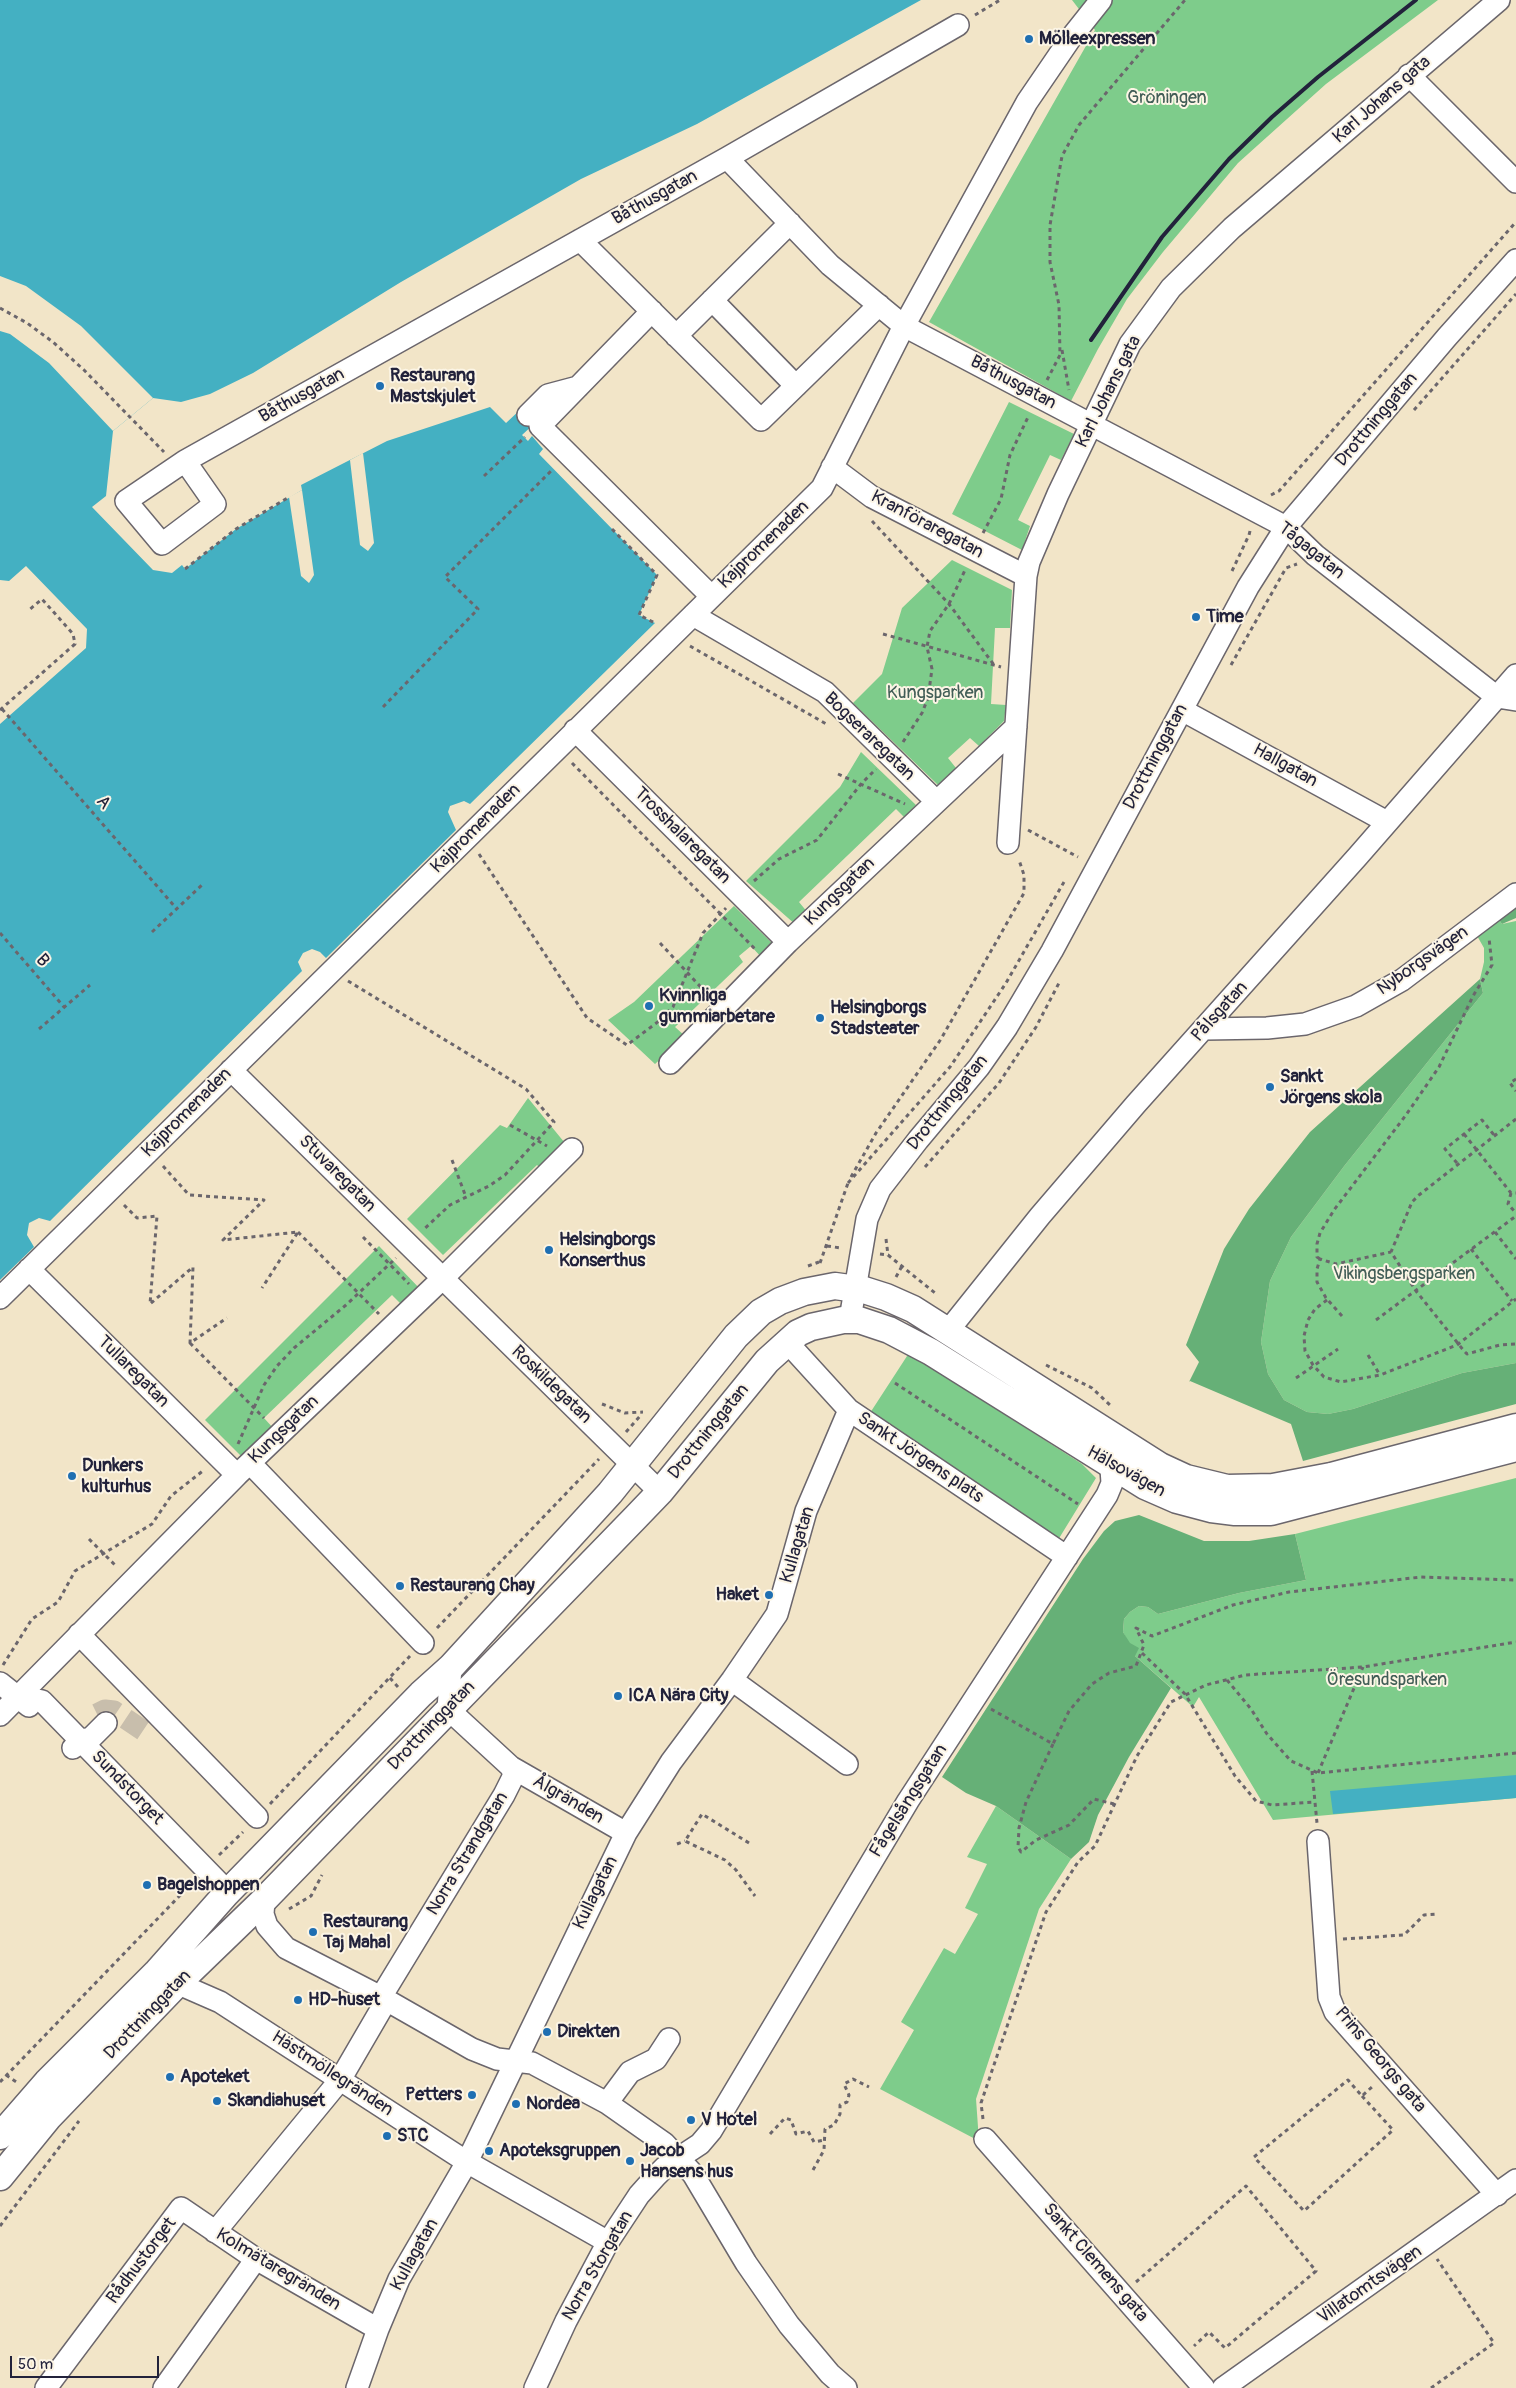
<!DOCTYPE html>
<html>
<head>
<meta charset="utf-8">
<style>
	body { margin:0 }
	#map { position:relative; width:1516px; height:2388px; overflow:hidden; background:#f2e5c8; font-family:Pangolin,sans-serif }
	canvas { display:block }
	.scale { position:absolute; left:10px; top:2356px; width:149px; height:22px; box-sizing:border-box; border:2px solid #22223b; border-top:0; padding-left:6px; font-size:15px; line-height:18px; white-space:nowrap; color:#22223b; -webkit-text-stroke:4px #fcf5e5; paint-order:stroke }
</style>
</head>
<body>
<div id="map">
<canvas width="1516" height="2388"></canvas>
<div class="scale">50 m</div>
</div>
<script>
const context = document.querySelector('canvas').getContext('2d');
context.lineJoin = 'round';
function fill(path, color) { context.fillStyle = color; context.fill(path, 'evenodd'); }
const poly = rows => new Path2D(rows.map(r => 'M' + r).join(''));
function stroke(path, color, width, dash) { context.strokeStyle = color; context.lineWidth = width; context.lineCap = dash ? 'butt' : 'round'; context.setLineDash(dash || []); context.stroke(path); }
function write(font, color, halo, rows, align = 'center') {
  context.font = font + ' Pangolin,sans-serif'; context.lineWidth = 4; context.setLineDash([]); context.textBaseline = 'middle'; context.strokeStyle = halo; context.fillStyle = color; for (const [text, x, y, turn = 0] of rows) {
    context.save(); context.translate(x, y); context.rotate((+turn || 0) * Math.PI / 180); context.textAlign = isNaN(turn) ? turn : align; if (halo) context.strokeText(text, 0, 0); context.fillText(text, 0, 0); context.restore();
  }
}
fill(poly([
	[1072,0,1438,0,1326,84,1238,163,1163,252,1127,299,1098,349,1071,401,929,322,1095,30],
	[1009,402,1074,434,1061,460,1050,455,1018,520,1030,526,1022,550,952,514],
	[952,560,1012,590,1010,628,995,628,991,704,1006,705,1004,721,979,746,970,738,948,758,956,768,938,785,853,703,882,674,902,608],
	[861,752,916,805,904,817,896,809,799,902,808,913,796,925,746,881,840,787],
	[734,906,775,946,762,958,751,946,739,956,743,962,675,1027,685,1036,655,1064,608,1020,634,1002],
	[1497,917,1502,924,1516,921,1516,1363,1462,1373,1353,1409,1328,1414,1307,1412,1284,1400,1268,1374,1261,1342,1270,1281,1291,1237,1345,1165,1483,993,1480,979,1484,962,1484,948,1476,934],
	[528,1098,569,1148,544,1172,537,1165,443,1255,407,1219,500,1125,507,1128],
	[379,1246,421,1290,403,1306,392,1295,264,1418,274,1429,243,1458,205,1420],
	[909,1353,1082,1464,1096,1478,1058,1540,870,1413],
	[1516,1478,1516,1798,1273,1820,1199,1697,1193,1707,1135,1656,1123,1632,1124,1619,1130,1612,1139,1606,1148,1607,1158,1614,1239,1593,1306,1580,1295,1534],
	[996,1806,1071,1859,1039,1909,976,2099,979,2141,880,2089,914,2030,901,2022,944,1948,955,1954,978,1914,965,1908,987,1864,967,1857]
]), '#7ecc8b');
fill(poly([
	[1516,901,1516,918,1502,924,1497,917],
	[1480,979,1483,993,1345,1165,1291,1237,1270,1281,1261,1342,1268,1374,1284,1400,1307,1412,1328,1414,1353,1409,1462,1373,1516,1363,1516,1404,1303,1461,1291,1424,1190,1381,1189,1382,1199,1362,1186,1345,1224,1249,1249,1209,1310,1132],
	[1139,1515,1204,1541,1249,1541,1295,1534,1306,1580,1239,1593,1158,1614,1148,1607,1139,1606,1130,1612,1124,1619,1123,1632,1130,1643,1139,1648,1135,1656,1171,1688,1129,1757,1098,1815,1089,1842,1071,1859,996,1806,966,1793,942,1777,1083,1559,1104,1531,1115,1521]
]), '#66b077');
fill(poly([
	[0,0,921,0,697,124,581,179,401,282,253,373,210,394,181,402,153,398,113,431,106,496,92,507,153,570,172,573,182,565,185,569,236,529,302,490,301,485,387,441,490,407,506,423,521,409,535,423,522,435,528,441,532,436,543,449,539,454,657,575,639,615,655,623,470,804,464,801,450,806,448,812,456,830,326,958,320,952,312,949,303,953,298,962,302,971,50,1221,39,1218,29,1223,27,1235,34,1247,0,1280,0,724,86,648,87,629,26,566,9,581,0,580],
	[1516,1775,1516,1798,1333,1814,1330,1791]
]), '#44b0c2');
fill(poly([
	[0,276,26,286,81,326,153,398,113,431,49,363,10,334,0,331],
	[363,453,374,543,368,551,360,545,350,460],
	[302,490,314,575,309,583,301,576,289,497]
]), '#f2e5c8');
stroke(poly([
	[97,1714,105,1710,114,1711,150,1735]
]), '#c8beac', 21, [21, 11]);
const minor = poly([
	[1409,75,1516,182],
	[727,158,830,265,904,326,1286,527,1315,555,1497,697,1516,700],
	[580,240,761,420,879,305],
	[712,300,796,386],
	[652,311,540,426,711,596],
	[676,336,790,223],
	[528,415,548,395,578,387],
	[185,461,727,158,958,25],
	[185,461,215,504,162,544,126,501,185,461],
	[832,467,872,497,1026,576],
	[693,615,825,692,936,801],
	[1182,710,1387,822],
	[575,730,788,942],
	[1008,843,1026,576,1029,562,1058,494,1130,344,1171,288,1232,228,1499,0],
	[1205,1029,1267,1028,1305,1024,1356,1006,1402,980,1516,894],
	[670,1063,788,942,1016,727],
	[231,1070,660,1492],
	[29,1269,237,1475],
	[0,1298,822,488,904,326,1027,102,1070,39,1101,0],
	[850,1319,867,1219,880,1189,918,1140,979,1067,1007,1027,1052,951,1248,587,1286,527,1447,337,1516,260],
	[948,1331,1040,1216,1136,1104,1358,856,1516,675],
	[787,1342,849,1410,1067,1557],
	[250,1463,423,1643],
	[79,1634,257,1817],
	[732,1680,847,1764],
	[0,1683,29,1706],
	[19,1696,42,1701,228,1892],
	[0,1715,237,1475,442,1279,572,1149],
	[73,1748,82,1740,91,1738,106,1723],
	[511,1767,626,1833],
	[1318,1841,1329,1997,1335,2012,1497,2195],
	[264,1900,263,1914,267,1926,286,1948,381,1997,472,2049,497,2059,532,2063,607,2103,664,2143,693,2174,746,2263,789,2325,830,2374,846,2388],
	[165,1978,220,2002,467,2162,608,2242],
	[381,1997,504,1795,514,1775,511,1767,448,1709,451,1667],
	[607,2103,630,2072,656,2059,669,2039],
	[985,2139,1204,2388],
	[215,2232,340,2080,386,2001],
	[46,2388,181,2208,256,2259,378,2329],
	[164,2388,256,2259],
	[357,2388,378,2329,399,2279,467,2162,626,1833,671,1762,732,1680,777,1614,806,1511,849,1410],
	[535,2388,566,2321,608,2242,639,2195,656,2176,665,2167,700,2144,711,2131,908,1801,1107,1495,1112,1483,1110,1454],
	[1223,2388,1516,2180]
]);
const major = poly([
	[0,2136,47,2082,156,1973,226,1894,421,1694,451,1667,610,1493,736,1336,761,1312,780,1301,804,1292,835,1286,864,1290,886,1297,913,1309,1160,1466,1186,1478,1227,1488,1273,1487,1331,1476,1516,1427],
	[0,2177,48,2118,177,1984,264,1900,636,1517,660,1492,767,1361,798,1333,811,1327,843,1320,859,1320,889,1330,931,1352,1145,1486,1177,1500,1211,1509,1235,1512,1271,1512,1516,1448]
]);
stroke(minor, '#6b666c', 24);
stroke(major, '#6b666c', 29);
stroke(poly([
	[975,15,1000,0],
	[0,308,27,323,53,342,84,370,164,452],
	[1062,350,1069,390],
	[1047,380,1060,355,1059,305,1050,262,1050,225,1062,156,1079,125,1185,0],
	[1414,410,1516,294],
	[484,476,525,437],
	[1271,495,1279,491,1516,222],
	[872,521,949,604,994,665],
	[612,529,657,575,639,615,655,623],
	[983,533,1001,499,1010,455,1029,415],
	[185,569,236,529,289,497],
	[1232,571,1249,535,1250,531],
	[883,634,1001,667],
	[690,646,828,725],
	[1231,665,1286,568,1297,564],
	[383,707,478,609,445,577,553,469],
	[2,709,177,909],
	[0,710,75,644,73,634,42,599,29,610],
	[903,742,922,713,928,698,932,669,927,647,930,631,949,604,966,568],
	[572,763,755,949],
	[838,774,905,804],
	[1028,830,1078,857],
	[479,854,587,1018,627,1045,659,1021,673,1007,703,933,726,908],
	[754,881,779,859,817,840,861,784,876,769],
	[152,932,203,884],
	[0,933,64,1007],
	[660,943,709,996],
	[348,981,526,1089,554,1122,505,1175,489,1186,450,1205,423,1230],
	[39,1029,90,985],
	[1516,1079,1510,1083,1516,1091],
	[1516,1119,1419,1195,1412,1202,1391,1252,1416,1291,1464,1351,1467,1354,1500,1345,1516,1344],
	[510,1125,547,1146],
	[1464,1134,1511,1193,1516,1193],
	[452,1160,466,1197],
	[1457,1163,1445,1149,1482,1120,1494,1135],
	[163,1166,189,1195,264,1200,223,1240,298,1232,262,1288],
	[925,1167,999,1083,1036,1027,1059,983],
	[851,1177,876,1133,941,1039,1024,893,1024,875,1019,860],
	[848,1183,950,1067,1006,983,1064,882],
	[1511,1193,1508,1204,1516,1213],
	[124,1205,137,1218,157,1216,150,1304,193,1267,190,1343,227,1318],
	[298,1232,379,1314],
	[1495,1232,1516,1259],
	[363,1237,409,1284],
	[886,1239,888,1255],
	[827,1246,841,1248],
	[1471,1249,1512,1301],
	[880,1254,888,1255,935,1293],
	[1320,1259,1317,1257,1317,1244,1320,1233,1334,1210,1406,1115,1439,1067,1473,996,1492,965,1489,938],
	[820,1263,848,1183],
	[808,1266,819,1262],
	[896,1277,902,1266],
	[1327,1300,1315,1309,1308,1320,1304,1336,1305,1351,1313,1365,1324,1377,1341,1382,1380,1375,1457,1345,1516,1299],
	[1342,1316,1326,1298,1317,1282,1317,1269,1320,1259,1336,1264,1391,1252],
	[1376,1320,1516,1216],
	[190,1343,264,1418],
	[1368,1355,1380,1375],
	[1046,1365,1092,1388,1112,1407],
	[1296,1378,1338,1349],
	[895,1383,1078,1504],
	[602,1404,625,1413,643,1412],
	[626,1432,640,1416],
	[238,1444,264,1385,277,1366,294,1348,346,1305,396,1258],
	[89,1539,117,1567],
	[437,1628,599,1459],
	[1142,1653,1185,1694,1235,1776,1256,1801,1272,1805,1315,1802],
	[3,1665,32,1619,58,1602,75,1571,152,1524,171,1496,204,1470],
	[390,1678,398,1687],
	[1227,1680,1251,1709,1267,1734,1291,1761,1318,1773,1516,1753],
	[991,1709,1053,1744,1069,1711,1092,1684,1109,1673,1136,1666,1144,1645,1136,1628,1152,1636,1233,1605,1289,1592,1421,1577,1516,1580],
	[1053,1744,1026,1802,1019,1828,1018,1847,1021,1852,1036,1840,1069,1825,1094,1799,1114,1804],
	[1312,1771,1317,1823],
	[1318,1773,1363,1667],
	[270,1804,410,1656],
	[749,1843,702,1814,685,1841,725,1860,736,1870,755,1896],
	[677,1844,685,1841],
	[219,1855,243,1832],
	[289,1909,311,1896,322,1875],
	[1343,1939,1404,1935,1424,1915,1438,1914],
	[6,2075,18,2083],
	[0,2082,192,1883],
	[1362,2096,1393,2130,1304,2211,1254,2157,1348,2080,1362,2096,1373,2086],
	[983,2119,981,2103,1046,1912,1078,1862,1095,1846,1137,1756,1171,1702,1206,1685,1245,1675,1363,1667,1516,1642],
	[770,2134,785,2118,791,2120,796,2134,808,2131,814,2142,825,2140],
	[813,2170,824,2150,825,2129,834,2125,840,2114,840,2105,847,2102,849,2095,844,2084,853,2079,869,2087],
	[0,2226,79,2121],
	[1136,2282,1246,2186,1316,2271,1225,2348,1209,2332,1194,2346],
	[1431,2388,1494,2343,1437,2259]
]), '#6b666c', 3, [4, 4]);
stroke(minor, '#fff', 21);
stroke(major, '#fff', 26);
stroke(poly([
	[1091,340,1162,237,1229,159,1272,117,1318,77,1416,0]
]), '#22223b', 4);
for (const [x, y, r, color] of [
	[1029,39,5,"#1f6fb2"],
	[380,386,5,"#1f6fb2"],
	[1196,617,5,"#1f6fb2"],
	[649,1006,5,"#1f6fb2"],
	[820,1018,5,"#1f6fb2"],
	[1270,1087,5,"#1f6fb2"],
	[549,1250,5,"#1f6fb2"],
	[72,1476,5,"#1f6fb2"],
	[400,1586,5,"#1f6fb2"],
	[769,1595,5,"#1f6fb2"],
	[618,1696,5,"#1f6fb2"],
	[147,1885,5,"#1f6fb2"],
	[313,1932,5,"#1f6fb2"],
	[298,2000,5,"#1f6fb2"],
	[547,2032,5,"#1f6fb2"],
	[170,2077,5,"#1f6fb2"],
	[472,2095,5,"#1f6fb2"],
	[217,2101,5,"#1f6fb2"],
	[516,2104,5,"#1f6fb2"],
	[691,2120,5,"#1f6fb2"],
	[387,2136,5,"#1f6fb2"],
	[489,2151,5,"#1f6fb2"],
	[630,2161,5,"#1f6fb2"]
]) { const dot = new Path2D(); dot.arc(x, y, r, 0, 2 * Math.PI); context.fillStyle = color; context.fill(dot); stroke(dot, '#fcf5e5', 2); }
write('bold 18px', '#22223b', '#fcf5e5', [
	["Mölleexpressen",1039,39],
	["Restaurang",390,376],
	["Mastskjulet",390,397],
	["Time",1206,617],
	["Kvinnliga",659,996],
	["gummiarbetare",659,1017],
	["Helsingborgs",830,1008],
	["Stadsteater",830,1029],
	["Sankt",1280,1077],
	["Jörgens skola",1280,1098],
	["Helsingborgs",559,1240],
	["Konserthus",559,1261],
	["Dunkers",82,1466],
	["kulturhus",82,1487],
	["Restaurang Chay",410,1586],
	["Haket",759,1595,"right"],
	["ICA Nära City",628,1696],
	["Bagelshoppen",157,1885],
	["Restaurang",323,1922],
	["Taj Mahal",323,1943],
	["HD-huset",308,2000],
	["Direkten",557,2032],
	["Apoteket",180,2077],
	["Petters",462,2095,"right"],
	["Skandiahuset",227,2101],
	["Nordea",526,2104],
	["V Hotel",701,2120],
	["STC",397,2136],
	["Apoteksgruppen",499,2151],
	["Jacob",640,2151],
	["Hansens hus",640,2172]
], 'left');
write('18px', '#425e57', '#fcf5e5', [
	["Gröningen",1167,98],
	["Kungsparken",935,693],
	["Vikingsbergsparken",1404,1274],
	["Öresundsparken",1387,1680]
]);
write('18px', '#22223b', '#fcf5e5', [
	["Karl Johans gata",1382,100,-41],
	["Båthusgatan",655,198,-29],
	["Båthusgatan",1013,383,28],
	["Karl Johans gata",1109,392,-63],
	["Båthusgatan",302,396,-29],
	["Drottninggatan",1377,420,-50],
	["Kranföraregatan",927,525,28],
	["Kajpromenaden",764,545,-44],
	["Tågagatan",1311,551,39],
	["Bogseraregatan",869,737,44],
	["Drottninggatan",1156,757,-62],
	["Hallgatan",1285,766,29],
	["A",103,803,49],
	["Kajpromenaden",476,829,-45],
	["Trosshalaregatan",682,836,45],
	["Kungsgatan",840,892,-44],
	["B",42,961,49],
	["Nyborgsvägen",1423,961,-35],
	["Pålsgatan",1220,1012,-48],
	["Drottninggatan",948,1103,-51],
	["Kajpromenaden",187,1113,-45],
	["Stuvaregatan",337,1174,45],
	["Tullaregatan",133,1372,45],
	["Roskildegatan",551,1385,44],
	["Kungsgatan",284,1430,-44],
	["Drottninggatan",709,1432,-51],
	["Sankt Jörgens plats",920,1458,34],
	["Hälsovägen",1126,1472,29],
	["Kullagatan",798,1545,-73],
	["Drottninggatan",432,1726,-46],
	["Sundstorget",127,1788,46],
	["Ålgränden",568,1800,30],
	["Fågelsångsgatan",909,1801,-58],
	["Norra Strandgatan",468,1854,-59],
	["Kullagatan",596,1893,-64],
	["Drottninggatan",148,2015,-46],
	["Prins Georgs gata",1380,2060,50],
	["Hästmöllegränden",332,2074,33],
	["Kullagatan",415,2255,-61],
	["Rådhustorget",142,2261,-53],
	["Sankt Clemens gata",1095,2263,49],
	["Norra Storgatan",598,2266,-60],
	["Kolmätaregränden",278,2270,31],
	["Villatomtsvägen",1370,2285,-35]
]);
</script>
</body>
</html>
